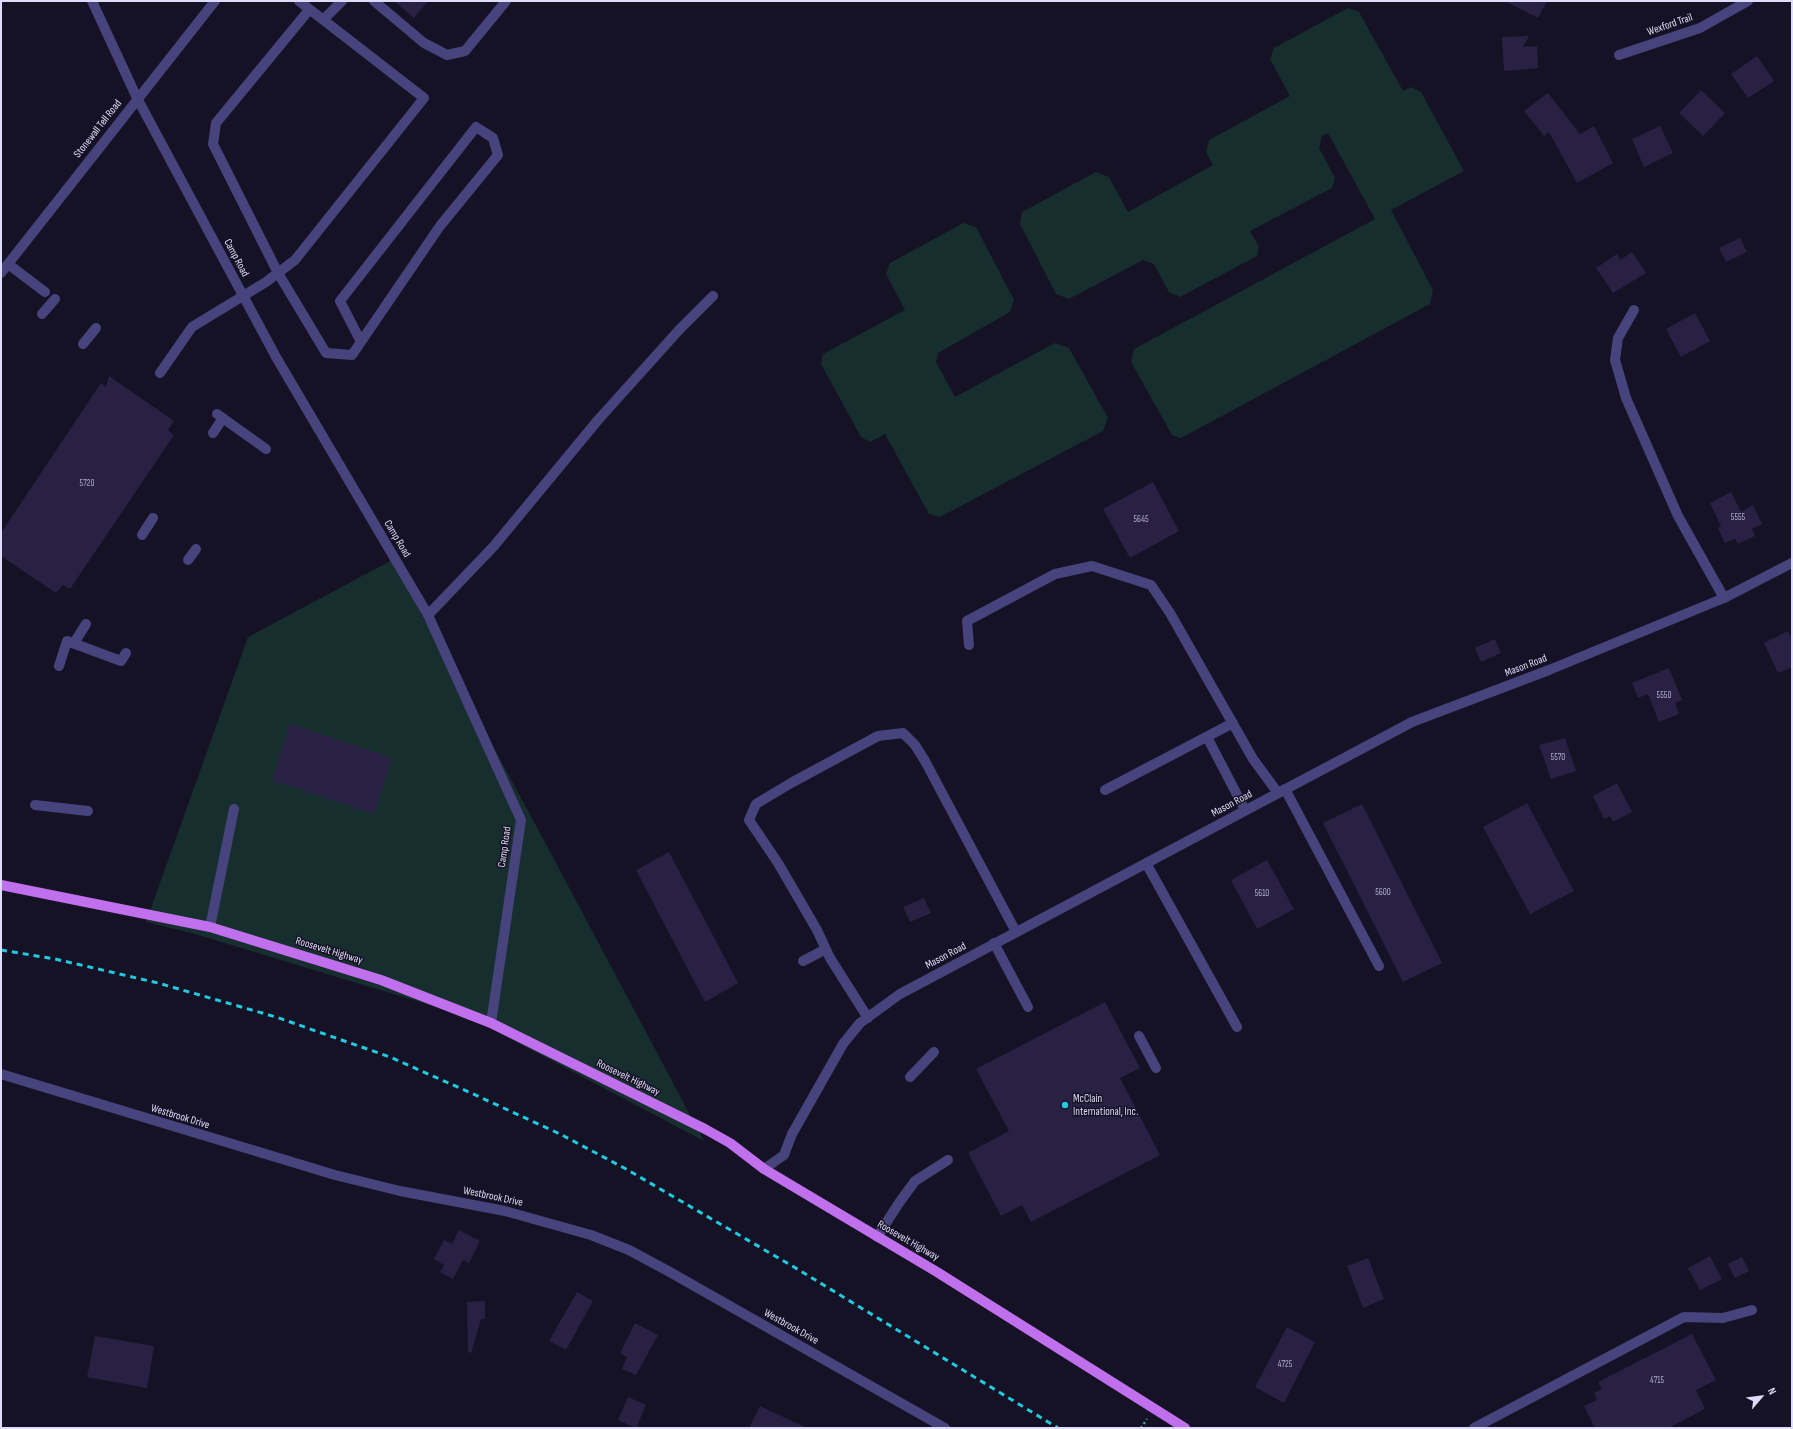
<!DOCTYPE html>
<html>
<head>
<meta charset="utf-8">
<style>
	body { margin:0 }
	#map { position:relative; width:1793px; height:1429px; overflow:hidden; background:#161225; font-family:"Sofia Sans Condensed",sans-serif }
	canvas { display:block }
	.frame { position:absolute; inset:0; border:2px solid #dfdbfa; pointer-events:none }
	.north { position:absolute; left:1741px; top:1377px; width:40px; height:40px; -webkit-text-stroke:3px #161225; paint-order:stroke; rotate:62deg; font-size:11px; font-weight:700; line-height:16px; text-align:center; color:#dfdbfa }
	.north::after { content:''; display:block; margin:auto; width:14px; height:18px; background:#dfdbfa; clip-path:polygon(50% 0,100% 100%,50% 72%,0 100%) }
</style>
</head>
<body>
<div id="map">
<canvas width="1793" height="1429"></canvas>
<div class="frame"></div>
<div class="north">N</div>
</div>
<script>
const context = document.querySelector('canvas').getContext('2d');
context.lineJoin = 'round';
function fill(path, color) { context.fillStyle = color; context.fill(path, 'evenodd'); }
const poly = rows => new Path2D(rows.map(r => 'M' + r).join(''));
function stroke(path, color, width, dash) { context.strokeStyle = color; context.lineWidth = width; context.lineCap = dash ? 'butt' : 'round'; context.setLineDash(dash || []); context.stroke(path); }
function write(font, color, halo, rows, align = 'center') {
  context.font = font + ' "Sofia Sans Condensed",sans-serif'; context.lineWidth = 3; context.setLineDash([]); context.textBaseline = 'middle'; context.strokeStyle = halo; context.fillStyle = color; for (const [text, x, y, turn = 0] of rows) {
    context.save(); context.translate(x, y); context.rotate((+turn || 0) * Math.PI / 180); context.textAlign = isNaN(turn) ? turn : align; if (halo) context.strokeText(text, 0, 0); context.fillText(text, 0, 0); context.restore();
  }
}
fill(poly([
	[1348,8,1359,12,1403,91,1411,87,1421,92,1464,171,1391,210,1433,290,1430,304,1181,438,1172,435,1131,362,1134,349,1375,219,1328,133,1322,136,1319,148,1335,178,1332,188,1250,231,1259,247,1257,256,1180,297,1169,292,1154,264,1143,260,1069,299,1056,294,1020,224,1022,212,1096,172,1109,177,1128,212,1213,165,1206,152,1209,140,1290,96,1270,59,1274,48],
	[963,223,976,227,1014,300,1010,312,938,353,936,362,955,397,1055,343,1069,348,1108,418,1103,431,940,517,929,514,885,434,870,442,861,437,821,364,823,354,905,310,886,274,890,263],
	[392,560,540,833,704,1141,469,1017,195,934,146,922,248,637]
]), '#162e2d');
fill(poly([
	[394,1,428,1,414,18],
	[1505,1,1547,1,1538,18],
	[1529,36,1523,47,1537,46,1538,68,1504,71,1502,37],
	[1757,56,1774,81,1748,98,1731,74],
	[1701,90,1725,113,1703,136,1679,113],
	[1548,93,1580,134,1594,126,1613,163,1577,183,1549,132,1544,136,1524,111],
	[1660,126,1673,153,1644,167,1632,139],
	[1740,238,1747,252,1726,262,1719,248],
	[1632,252,1646,273,1613,293,1596,268,1617,254,1620,260],
	[1695,313,1710,341,1681,357,1666,329],
	[109,376,174,421,168,430,174,435,70,589,63,585,56,593,1,556,1,533,101,383,106,387],
	[1153,482,1179,531,1130,558,1103,509],
	[1731,492,1741,512,1753,505,1762,524,1752,529,1755,536,1738,544,1735,539,1725,543,1718,528,1721,526,1710,503],
	[1788,631,1792,640,1792,667,1778,673,1764,643],
	[1495,639,1501,653,1481,662,1475,648],
	[1669,668,1682,700,1675,703,1679,714,1659,722,1648,694,1638,698,1632,683],
	[290,724,392,758,374,814,272,780],
	[1565,738,1576,771,1551,779,1539,745],
	[1617,783,1632,812,1613,822,1610,816,1604,819,1593,796],
	[1527,803,1574,891,1530,914,1483,827],
	[1362,804,1442,963,1403,982,1323,823],
	[669,852,738,983,705,1002,636,870],
	[1267,860,1294,909,1257,929,1231,880],
	[924,898,931,913,910,922,903,907],
	[1105,1002,1140,1068,1120,1078,1160,1155,1031,1222,1022,1205,1001,1216,968,1153,1009,1131,976,1069],
	[459,1230,480,1241,469,1263,463,1260,453,1279,440,1272,444,1265,434,1259,444,1240,452,1244],
	[1710,1256,1722,1279,1700,1290,1688,1268],
	[1742,1257,1749,1271,1735,1278,1728,1264],
	[1368,1258,1384,1299,1363,1308,1347,1266],
	[577,1292,593,1301,566,1350,549,1341],
	[485,1301,485,1319,481,1319,471,1353,468,1352,467,1302],
	[635,1323,658,1335,636,1375,622,1369,627,1357,620,1353],
	[1287,1327,1315,1342,1284,1403,1255,1387],
	[1692,1334,1716,1380,1696,1390,1705,1409,1668,1428,1595,1428,1584,1406,1597,1400,1594,1393,1602,1389,1598,1382],
	[95,1336,154,1346,147,1388,87,1377],
	[628,1397,646,1405,636,1428,618,1420],
	[760,1406,807,1428,749,1428]
]), '#282143');
stroke(poly([
	[1141,1428,1147,1419]
]), '#40a9a5', 2.5, [2, 3]);
stroke(poly([
	[374,1,424,43,447,55,465,51,506,1],
	[309,10,216,123,213,144,278,273,326,353,352,355,440,226,498,155,493,138,476,127,340,301,361,342],
	[323,20,342,1],
	[8,264,45,292],
	[1634,310,1618,338,1615,360,1626,398,1678,516,1724,598],
	[42,314,55,299],
	[83,344,96,328],
	[160,373,192,327,266,282,295,260,424,98,299,1],
	[217,414,266,449],
	[213,433,223,418],
	[142,535,153,518],
	[188,560,196,549],
	[428,615,494,546,598,420,679,330,713,296],
	[74,643,86,624],
	[969,645,967,621,1055,574,1092,566,1151,585,1170,613,1253,759,1278,793],
	[59,666,67,641,121,661,126,653],
	[1207,737,1245,810],
	[1285,789,1379,966],
	[1105,790,1233,723],
	[35,805,88,811],
	[1146,863,1237,1027],
	[210,927,234,809],
	[994,943,1028,1007],
	[803,961,826,949],
	[868,1018,830,958,817,930,778,863,749,820,756,804,791,783,878,736,903,733,915,745,925,761,1016,932],
	[1139,1036,1156,1068],
	[910,1077,934,1052],
	[877,1237,899,1203,915,1181,948,1160],
	[1474,1428,1684,1317,1723,1318,1752,1310]
]), '#47437d', 10);
stroke(poly([
	[92,1,137,98],
	[1619,55,1700,28,1748,1],
	[1,1074,335,1175,400,1191,505,1211,591,1235,629,1250,668,1271,945,1428],
	[764,1169,784,1155,792,1134,843,1044,860,1023,900,994,1412,722,1549,670,1724,598,1792,563]
]), '#47437d', 10);
stroke(poly([
	[137,98,276,357,428,615,521,820,491,1023],
	[1,273,215,1]
]), '#47437d', 10);
stroke(poly([
	[1,885,210,927,381,980,491,1023,705,1129,730,1143,764,1169,937,1272,1185,1428]
]), '#c070ec', 10);
stroke(poly([
	[1,950,55,959,158,983,276,1017,390,1057,471,1093,560,1134,626,1169,799,1270,1058,1428]
]), '#20cbe1', 3, [6, 5]);
for (const [x, y, r, color] of [
	[1065,1105,4,"#20cbe1"]
]) { const dot = new Path2D(); dot.arc(x, y, r, 0, 2 * Math.PI); context.fillStyle = color; context.fill(dot); stroke(dot, '#161225', 1.5); }
write('9px', '#b1accc', null, [
	["5720",87,484],
	["5555",1738,518],
	["5645",1141,520],
	["5550",1664,696],
	["5570",1558,758],
	["5600",1383,893],
	["5610",1262,894],
	["4725",1285,1365],
	["4715",1657,1381]
]);
write('11px', '#dfdbfa', '#161225', [
	["Wexford Trail",1670,25,-19],
	["Stonewall Tell Road",98,129,-52],
	["Camp Road",236,258,62],
	["Camp Road",397,539,59],
	["Mason Road",1526,666,-21],
	["Mason Road",1232,804,-28],
	["Camp Road",505,847,-82],
	["Roosevelt Highway",329,951,17],
	["Mason Road",946,956,-28],
	["Roosevelt Highway",628,1078,26],
	["Westbrook Drive",180,1117,17],
	["Westbrook Drive",493,1197,12],
	["Roosevelt Highway",908,1241,30],
	["Westbrook Drive",791,1327,29]
]);
write('11px', '#dfdbfa', '#161225', [
	["McClain",1073,1099],
	["International, Inc.",1073,1112]
], 'left');
</script>
</body>
</html>
